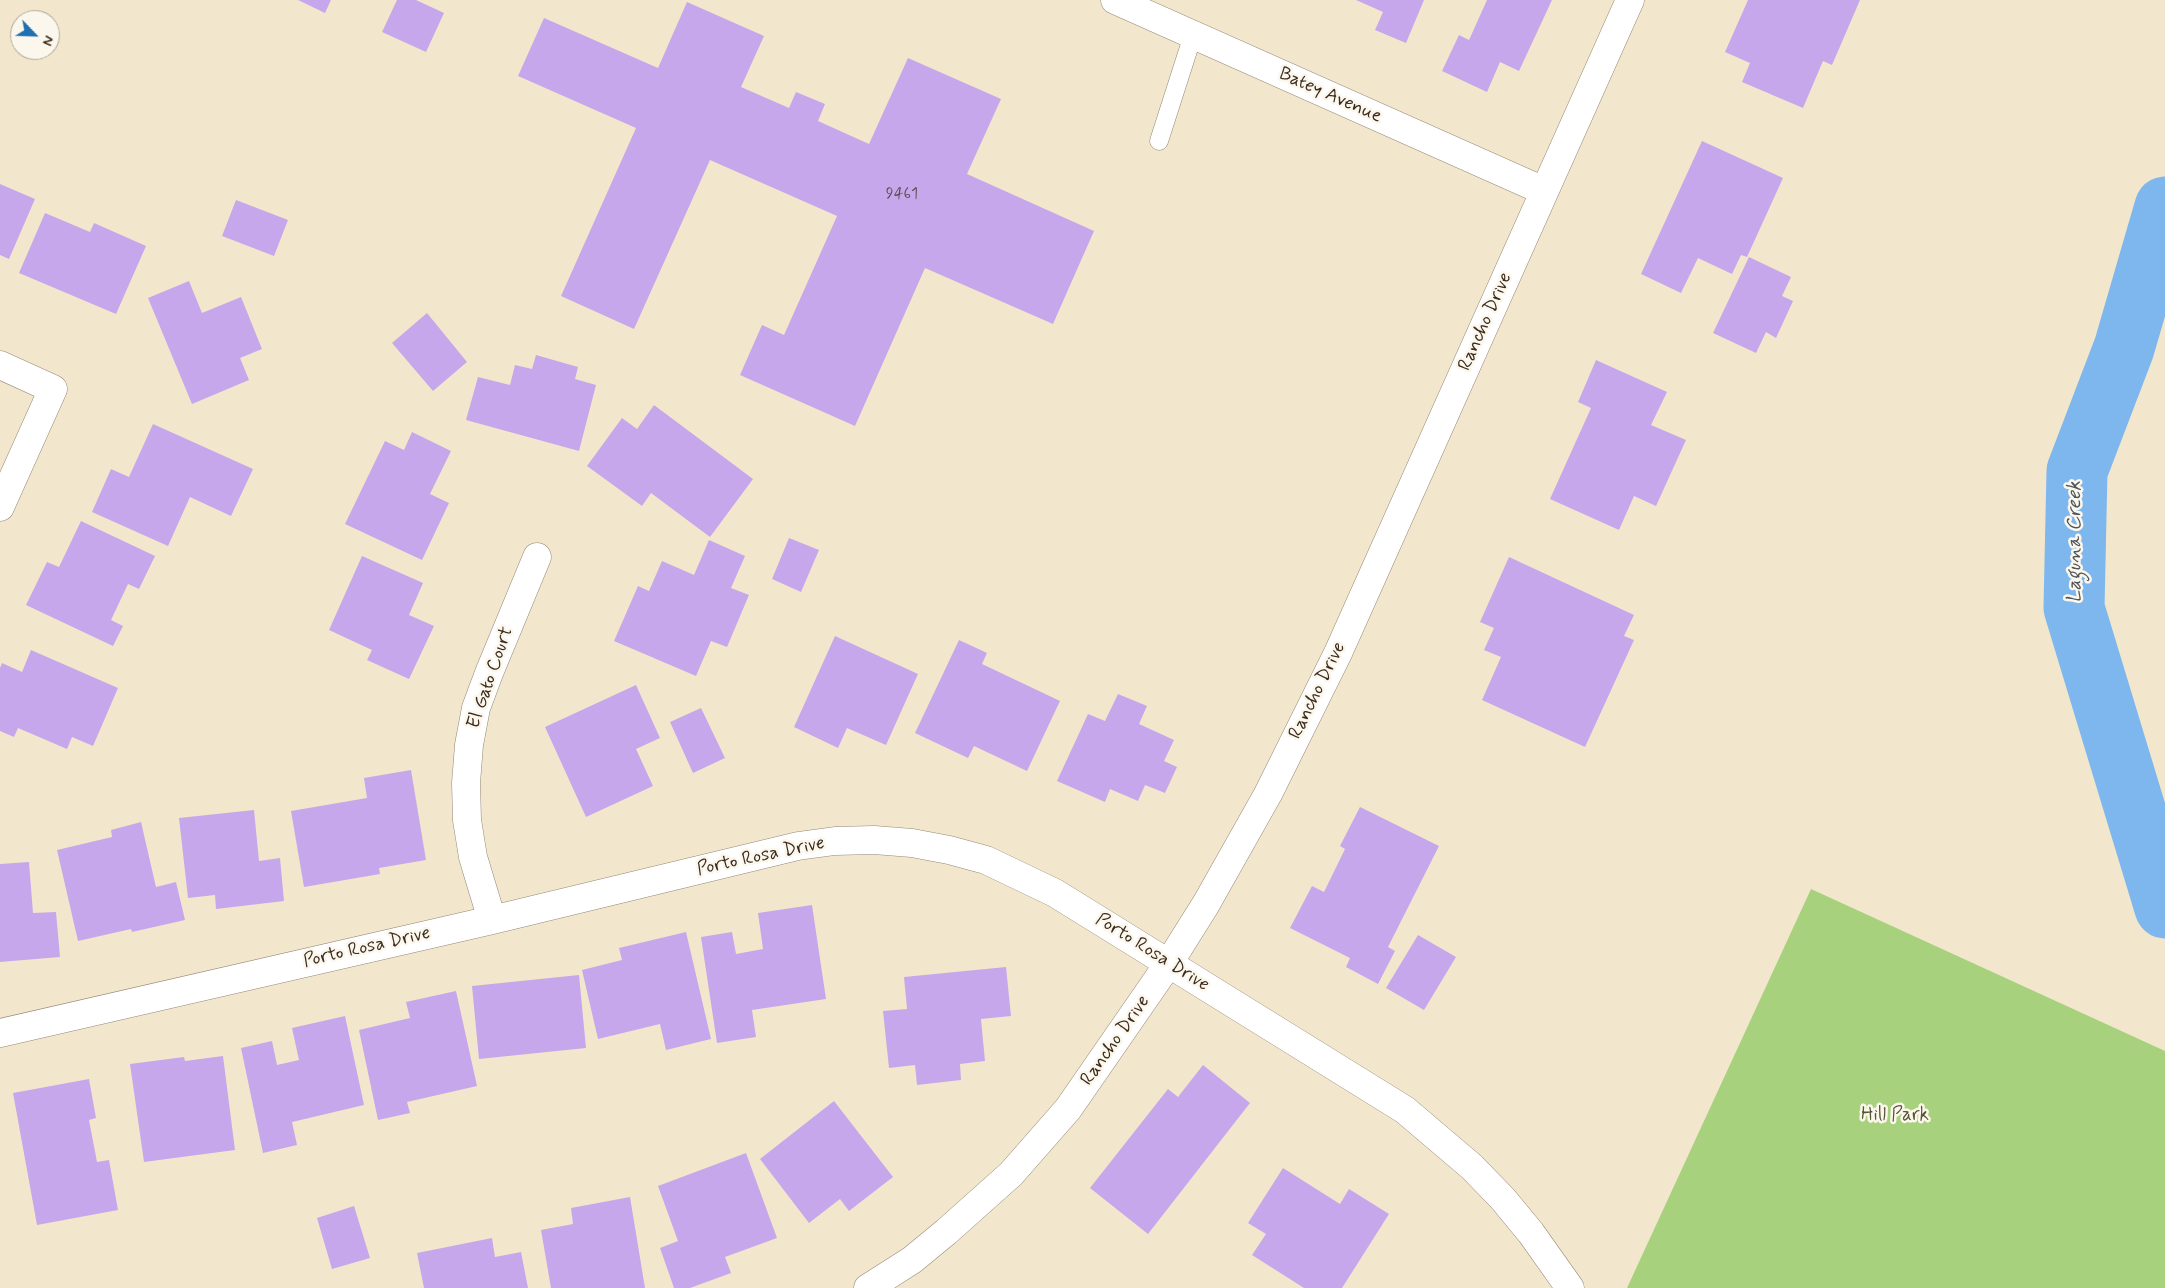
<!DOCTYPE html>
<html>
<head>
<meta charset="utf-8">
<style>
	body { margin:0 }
	#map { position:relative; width:2165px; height:1288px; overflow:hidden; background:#f2e7cd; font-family:Mynerve,sans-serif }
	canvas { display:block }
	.north { position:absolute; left:10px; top:10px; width:50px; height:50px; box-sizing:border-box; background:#fbf7ec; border:1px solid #aea59a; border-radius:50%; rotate:114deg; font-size:14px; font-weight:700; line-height:20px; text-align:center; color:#3b2a1e }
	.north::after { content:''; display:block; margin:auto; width:18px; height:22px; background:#1f6fb2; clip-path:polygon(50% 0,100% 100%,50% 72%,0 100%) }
</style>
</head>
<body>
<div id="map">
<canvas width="2165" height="1288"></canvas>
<div class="north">N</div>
</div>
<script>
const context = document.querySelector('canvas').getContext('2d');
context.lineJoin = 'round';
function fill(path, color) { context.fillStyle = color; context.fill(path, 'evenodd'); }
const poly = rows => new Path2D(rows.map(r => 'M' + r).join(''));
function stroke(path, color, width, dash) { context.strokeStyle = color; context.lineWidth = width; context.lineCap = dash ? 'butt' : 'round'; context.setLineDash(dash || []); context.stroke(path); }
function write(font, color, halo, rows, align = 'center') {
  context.font = font + ' Mynerve,sans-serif'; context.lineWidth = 5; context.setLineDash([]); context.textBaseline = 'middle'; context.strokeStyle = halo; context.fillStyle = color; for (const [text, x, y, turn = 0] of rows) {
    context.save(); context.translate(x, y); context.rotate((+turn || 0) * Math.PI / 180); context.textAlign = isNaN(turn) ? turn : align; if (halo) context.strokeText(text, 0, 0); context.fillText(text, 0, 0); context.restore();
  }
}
fill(poly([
	[1811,889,2165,1051,2165,1288,1627,1288]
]), '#a7d17d');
stroke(poly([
	[2165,207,2124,348,2077,471,2074,608,2165,908]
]), '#7eb6ee', 61);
fill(poly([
	[298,0,331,0,325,13],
	[397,0,416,0,444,13,426,52,382,32],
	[1356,0,1424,0,1406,43,1375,30,1383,12],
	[1487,0,1552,0,1519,71,1500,62,1487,92,1442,71,1459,35,1469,40],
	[1748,0,1860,0,1832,65,1823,61,1803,108,1742,82,1750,63,1725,52],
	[687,2,764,36,741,87,789,108,796,92,825,104,818,121,869,144,908,58,1001,99,967,174,1094,231,1053,324,925,268,855,426,740,375,762,325,784,335,837,216,710,160,634,329,561,296,636,128,518,76,544,18,658,68],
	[1702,141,1783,178,1747,257,1741,255,1732,274,1698,258,1681,293,1641,274],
	[0,184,35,199,9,259,0,255],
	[236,200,288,220,274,256,222,236],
	[45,213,90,232,94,223,146,246,116,314,19,273],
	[1749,257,1791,277,1782,296,1793,301,1776,338,1766,332,1756,353,1713,333],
	[189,281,202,313,241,297,262,349,240,358,249,380,192,404,148,298],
	[427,313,467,362,433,391,392,343],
	[536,355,578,367,575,379,596,385,579,451,466,420,478,377,510,385,515,365,532,369],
	[1596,360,1667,392,1651,425,1686,440,1656,506,1634,496,1619,530,1550,499,1591,408,1578,402],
	[654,405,753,479,710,537,651,493,642,506,587,466,622,418,637,429],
	[153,424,253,469,231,516,190,497,168,546,92,512,111,469,129,477],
	[412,432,451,451,430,494,449,503,422,560,345,524,385,441,404,450],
	[81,521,155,556,139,589,128,584,111,620,123,626,113,646,26,605,47,562,59,567],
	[789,538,819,550,801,592,772,579],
	[709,540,745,556,731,588,749,595,727,647,711,641,696,676,614,641,638,586,649,591,662,561,694,575],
	[362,556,423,583,409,615,434,626,409,679,367,660,372,650,329,630],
	[1509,557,1634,615,1624,636,1634,640,1585,747,1482,700,1501,657,1484,650,1494,628,1480,622],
	[835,636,918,674,886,745,847,728,838,748,794,727],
	[959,640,987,653,982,664,1060,701,1027,771,974,746,968,758,915,733],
	[31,650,118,688,93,746,72,737,67,749,18,728,14,737,0,731,0,668,2,663,22,672],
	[636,685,660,738,636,749,653,786,586,817,545,727],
	[1118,694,1147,706,1139,724,1174,740,1164,761,1177,767,1165,793,1145,785,1138,801,1110,789,1105,802,1057,781,1088,714,1105,721],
	[701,708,725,758,693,773,670,722],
	[411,770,426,860,379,868,380,874,304,887,291,811,367,798,364,778],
	[1360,807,1439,846,1388,947,1395,951,1378,984,1346,967,1350,958,1290,928,1312,886,1324,892,1345,849,1340,846],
	[254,810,259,861,280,858,284,901,216,909,215,895,188,898,179,818],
	[141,822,156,887,176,882,185,920,132,932,131,929,78,941,57,850,112,837,111,830],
	[29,862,33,913,56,912,60,957,0,962,0,864],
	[812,905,826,999,752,1010,756,1037,717,1043,701,937,732,932,736,954,763,949,758,913],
	[686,932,711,1039,666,1050,660,1024,598,1039,582,970,622,960,619,948],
	[1418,935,1456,957,1424,1010,1386,988],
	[1006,967,1011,1016,981,1019,985,1061,960,1064,961,1080,917,1085,915,1065,889,1068,883,1011,907,1009,904,977],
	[579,975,586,1048,479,1059,472,986],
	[456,991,477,1086,407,1102,410,1113,378,1120,359,1030,410,1018,406,1002],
	[345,1016,364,1105,292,1122,297,1145,263,1153,241,1048,272,1041,277,1065,299,1060,292,1028],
	[223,1056,235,1150,144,1162,130,1064,184,1057,185,1061],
	[1203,1065,1250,1103,1148,1234,1090,1188,1168,1089,1178,1097],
	[89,1079,96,1118,89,1120,97,1162,109,1160,118,1210,37,1225,13,1093],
	[834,1101,893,1177,849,1211,840,1199,809,1223,760,1159],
	[746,1153,777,1238,725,1257,731,1273,690,1288,674,1288,660,1248,678,1241,658,1186],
	[1283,1168,1340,1204,1349,1189,1389,1214,1342,1288,1304,1288,1252,1255,1266,1234,1248,1223],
	[630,1197,645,1288,551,1288,541,1230,573,1224,571,1208],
	[354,1206,370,1258,332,1269,317,1218],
	[492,1238,495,1257,521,1252,528,1288,424,1288,417,1253]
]), '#c6a7eb');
const service = poly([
	[1159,141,1193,35]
]);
const minor = poly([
	[1115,0,1544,191],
	[0,365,53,389,0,507],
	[492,920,473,857,467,820,466,783,469,745,476,708,489,673,537,557],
	[0,1033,492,920,798,846,835,841,874,840,912,843,949,850,986,860,1055,893,1405,1110,1472,1167,1503,1199,1531,1233,1570,1288],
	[868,1288,912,1260,946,1232,1011,1174,1068,1109,1169,963,1206,904,1268,794,1338,653,1630,0]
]);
stroke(service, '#968876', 19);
stroke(minor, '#968876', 29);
stroke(service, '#fff', 18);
stroke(minor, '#fff', 28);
write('16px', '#5e4951', null, [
	["9461",902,195]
]);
write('19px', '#3b2a1e', '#fbf7ec', [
	["Batey Avenue",1330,96,24],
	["Rancho Drive",1486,322,-66],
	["El Gato Court",491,678,-71],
	["Rancho Drive",1318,691,-64],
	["Porto Rosa Drive",761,857,-12],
	["Porto Rosa Drive",367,948,-13],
	["Porto Rosa Drive",1152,953,32],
	["Rancho Drive",1116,1041,-55]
]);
write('19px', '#565436', '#fbf7ec', [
	["Hill Park",1895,1116]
]);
write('italic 20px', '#4f545c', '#fbf7ec', [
	["Laguna Creek",2076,542,-90]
]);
</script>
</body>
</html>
